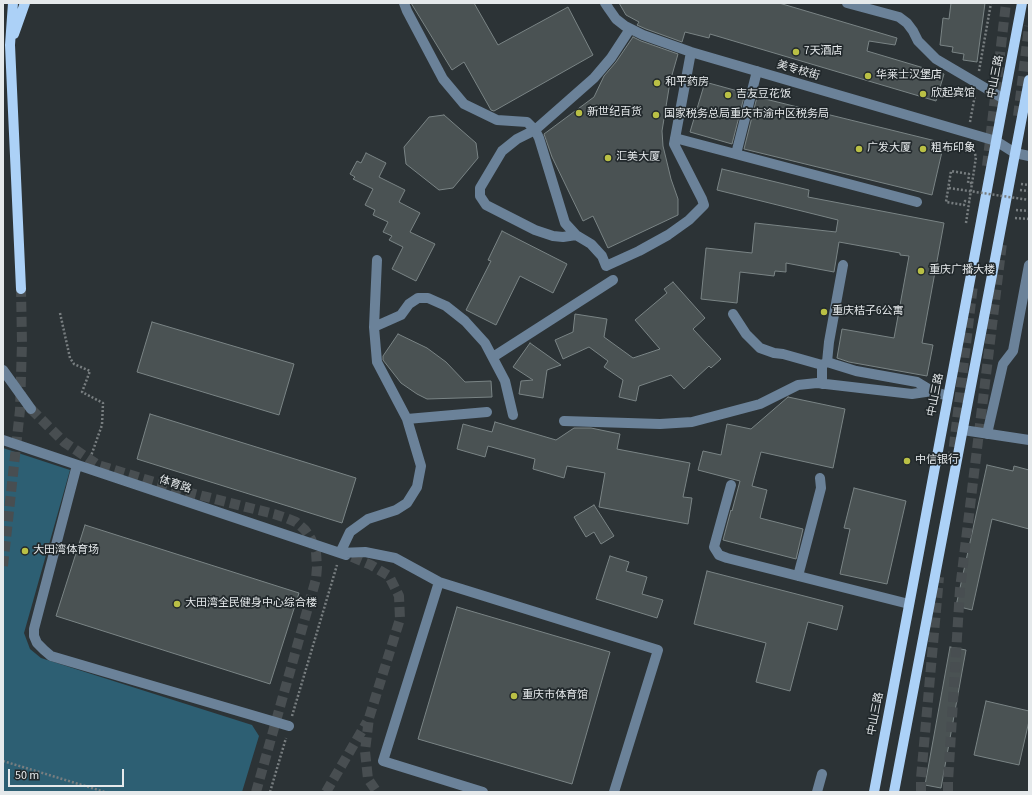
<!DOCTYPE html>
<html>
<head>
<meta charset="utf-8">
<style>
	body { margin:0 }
	#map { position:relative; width:1032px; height:795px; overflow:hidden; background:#2c3336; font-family:"Source Sans 3",sans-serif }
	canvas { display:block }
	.frame { position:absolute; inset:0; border:4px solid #e5e9eb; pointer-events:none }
	.scale { position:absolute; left:8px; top:769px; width:116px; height:18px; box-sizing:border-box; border:2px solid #e5e9eb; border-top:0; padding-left:5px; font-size:12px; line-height:14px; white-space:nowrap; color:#e5e9eb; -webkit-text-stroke:3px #22292c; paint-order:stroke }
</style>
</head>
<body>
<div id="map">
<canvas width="1032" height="795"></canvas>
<div class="frame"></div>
<div class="scale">50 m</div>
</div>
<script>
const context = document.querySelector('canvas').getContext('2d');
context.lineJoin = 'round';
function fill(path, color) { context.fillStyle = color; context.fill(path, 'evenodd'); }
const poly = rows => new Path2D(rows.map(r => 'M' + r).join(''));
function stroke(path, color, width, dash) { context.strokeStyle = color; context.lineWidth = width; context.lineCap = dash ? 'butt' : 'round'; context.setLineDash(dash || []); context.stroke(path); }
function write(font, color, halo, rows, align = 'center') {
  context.font = font + ' "Source Sans 3","Noto Sans SC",sans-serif'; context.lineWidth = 3.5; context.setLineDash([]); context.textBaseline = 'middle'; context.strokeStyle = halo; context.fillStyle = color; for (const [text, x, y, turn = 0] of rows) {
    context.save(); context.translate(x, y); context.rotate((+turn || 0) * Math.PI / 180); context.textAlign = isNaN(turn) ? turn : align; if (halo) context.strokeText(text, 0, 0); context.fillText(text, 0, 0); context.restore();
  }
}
fill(poly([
	[3,448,70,470,24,633,30,649,41,658,252,725,259,736,242,792,3,792]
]), '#2d5f73');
const building = poly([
	[411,3,474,3,498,45,568,7,593,55,494,111,491,110,464,62,452,70,411,3],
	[619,3,779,3,897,38,895,45,869,41,867,51,944,74,936,101,710,34,709,38,685,32,682,42,646,29,637,25,639,22,626,15,619,3],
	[951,3,985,3,977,62,963,60,964,54,952,52,953,47,940,45,943,18,949,19,951,3],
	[633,37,641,41,678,54,670,82,662,131,663,146,671,179,678,199,678,215,608,248,593,216,583,221,552,157,544,134,594,97,604,76,616,62,633,37],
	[705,82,745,93,732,144,690,132,705,82],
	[757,97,944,143,932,195,744,149,757,97],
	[444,115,476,143,478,158,453,188,439,190,406,164,404,147,429,117,444,115],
	[366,153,386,163,379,177,405,190,399,202,420,213,410,232,435,244,416,281,392,269,403,247,389,240,392,236,383,232,388,222,373,215,375,210,365,205,373,189,353,179,355,177,350,174,357,161,361,163,366,153],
	[722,169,809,190,808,197,944,223,922,343,933,345,927,376,849,362,837,358,842,329,894,338,909,256,900,255,900,253,839,242,834,272,786,263,786,272,775,271,774,276,740,272,737,303,701,299,706,248,752,253,755,223,836,232,838,220,717,190,722,169],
	[502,231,567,264,553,293,520,276,496,325,466,310,491,261,488,260,502,231],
	[673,282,705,318,693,329,721,359,711,368,709,366,684,389,671,375,639,386,636,401,619,397,623,380,604,367,608,361,589,347,563,359,555,340,573,332,575,314,607,319,604,337,633,358,660,349,635,320,667,293,664,289,673,282],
	[152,322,294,364,279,415,137,372,152,322],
	[398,334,427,348,446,362,465,382,491,381,492,397,427,399,417,394,401,383,383,360,383,356,398,334],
	[530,343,561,365,547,370,543,398,519,394,521,381,533,380,513,367,530,343],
	[788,397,845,409,833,468,761,452,752,486,767,490,760,518,803,529,796,559,723,540,731,510,732,511,740,481,698,470,703,451,721,455,727,424,751,429,788,397],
	[150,414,356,478,342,523,137,459,150,414],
	[495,422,556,440,574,428,591,428,620,434,617,449,690,463,683,497,692,498,688,524,599,507,605,473,567,466,564,478,533,469,535,459,488,446,485,457,457,449,463,424,492,432,495,422],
	[987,465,1013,471,1014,466,1029,470,1029,529,992,519,972,610,956,606,987,465],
	[854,488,906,501,887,584,840,574,850,529,844,528,854,488],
	[594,505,614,536,601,544,594,532,586,537,574,517,594,505],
	[85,525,299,593,270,684,56,616,85,525],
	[610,556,629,562,626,571,647,577,642,594,663,600,657,618,596,599,610,556],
	[707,571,843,606,837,630,808,622,790,691,756,682,766,643,694,624,707,571],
	[457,607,610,652,572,784,418,739,457,607],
	[950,647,966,650,941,788,925,785,950,647],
	[986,701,1029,711,1029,721,1019,765,974,755,986,701]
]);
fill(building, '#4a5253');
stroke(building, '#7a8485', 1);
stroke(poly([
	[31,409,64,442,98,465,187,492,274,514,286,518,296,522,305,530,311,539,316,552,317,567,316,579,256,792],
	[352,557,371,565,389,576,399,596,400,619,369,718,365,751,368,779,377,792],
	[326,792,367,722]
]), '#484e51', 10, [10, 5]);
stroke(poly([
	[1018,116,1029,26],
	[987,166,1006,3],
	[952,462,973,285],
	[3,566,20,410,22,343,21,289],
	[921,792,921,778,939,577],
	[948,792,948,782,960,589,1002,243]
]), '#484e51', 10, [10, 5]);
stroke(poly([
	[979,71,991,3],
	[970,122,975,95],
	[1021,184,1029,185],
	[1020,190,1029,191],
	[970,202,965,201,964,205,946,202,951,171,969,174,968,183,972,183],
	[1016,210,1029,211],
	[1015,218,1029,219],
	[966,223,976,157,973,148],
	[60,313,70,358,74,364,90,371,82,392,103,403,102,425,91,456],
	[292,716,337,565],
	[3,761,105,792],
	[270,792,286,738]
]), '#787e80', 2.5, [2, 2]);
stroke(poly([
	[404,3,407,11,443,79,464,104,497,120,527,122,535,130,539,138,565,223,576,235,591,244,602,256,606,266,639,251,668,235,689,220,704,205,702,199,674,144,691,52],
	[605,3,609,9,616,19,625,26,643,35,691,52,996,141,1015,153,1029,156],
	[847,3,899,17,907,23,913,31,918,41,936,59,1004,99],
	[675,138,917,202],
	[736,154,757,71],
	[576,235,563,237,553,236,535,230,486,205,480,196,480,188,502,151,517,139,535,130,594,78,611,58,630,29],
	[377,260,374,327,377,362,407,419,421,466,417,487,407,503,396,510,368,519,350,532,340,553,365,552,395,558,439,582],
	[733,314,746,334,760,348,774,353,783,354,822,365,827,362],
	[374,327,401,315,409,304,418,298,428,298,446,306,465,321,485,343,505,381,513,415],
	[493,357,613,280],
	[827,362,856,371,917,382,932,391,948,396],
	[827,362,829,342,843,265],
	[822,365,822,384],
	[407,419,487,412],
	[564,421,660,424,692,422,760,404,798,385,817,383,912,394,932,391],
	[963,430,1029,440],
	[987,434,1003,364,1013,351,1029,265],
	[3,440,346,555],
	[77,465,34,629,34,636,37,643,44,650,51,656,289,726],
	[731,485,714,547,719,555,727,558,909,604],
	[798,576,821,488,820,478],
	[483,792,383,761,439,582,658,650,614,792],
	[817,792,822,774]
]), '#6b8299', 10);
stroke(poly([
	[13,3,10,45,21,289],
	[14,34,25,3],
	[874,792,1022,3],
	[894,792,1029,80]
]), '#acd1f7', 10);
stroke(poly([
	[949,188,1029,200]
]), '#787e80', 2.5, [2, 2]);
stroke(poly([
	[3,370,31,409]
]), '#6b8299', 10);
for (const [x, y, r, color] of [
	[796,52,4,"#bac045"],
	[868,76,4,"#bac045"],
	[657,83,4,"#bac045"],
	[923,94,4,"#bac045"],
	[728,95,4,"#bac045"],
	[579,113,4,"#bac045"],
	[656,115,4,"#bac045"],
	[859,149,4,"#bac045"],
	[923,149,4,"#bac045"],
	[608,158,4,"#bac045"],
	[921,271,4,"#bac045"],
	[824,312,4,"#bac045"],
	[907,461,4,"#bac045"],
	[25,551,4,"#bac045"],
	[177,604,4,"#bac045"],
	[514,696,4,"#bac045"]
]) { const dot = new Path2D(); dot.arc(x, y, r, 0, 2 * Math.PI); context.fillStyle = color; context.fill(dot); stroke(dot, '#22292c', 1.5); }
write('11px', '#e5e9eb', '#22292c', [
	["7天酒店",804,52],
	["华莱士汉堡店",876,76],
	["和平药房",665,83],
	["欣起宾馆",931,94],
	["吉友豆花饭",736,95],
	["新世纪百货",587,113],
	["国家税务总局重庆市渝中区税务局",664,115],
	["广发大厦",867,149],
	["粗布印象",931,149],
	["汇美大厦",616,158],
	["重庆广播大楼",929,271],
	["重庆桔子6公寓",832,312],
	["中信银行",915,461],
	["大田湾体育场",33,551],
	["大田湾全民健身中心综合楼",185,604],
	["重庆市体育馆",522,696]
], 'left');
write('11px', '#e5e9eb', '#22292c', [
	["美专校街",798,71,16],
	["中山三路",996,77,-79],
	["中山三路",936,395,-79],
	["体育路",175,485,19],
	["中山三路",876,714,-79]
]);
</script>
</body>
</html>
